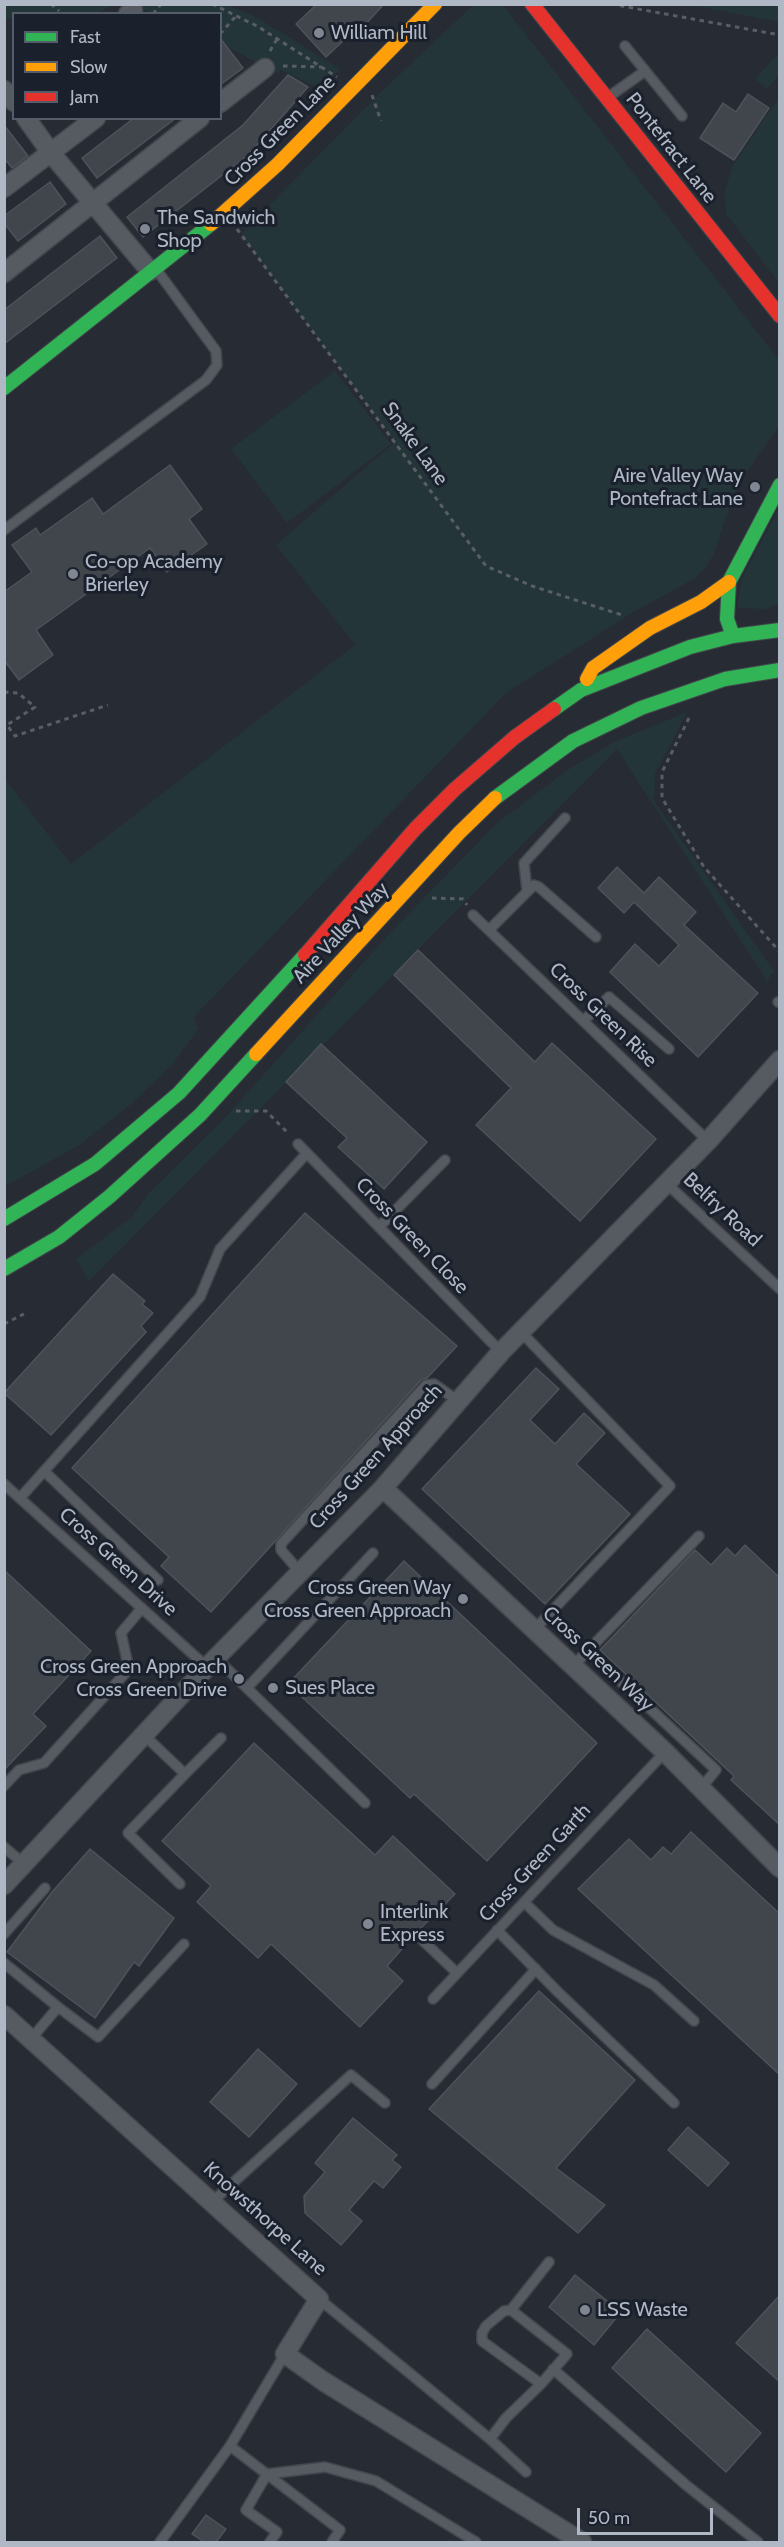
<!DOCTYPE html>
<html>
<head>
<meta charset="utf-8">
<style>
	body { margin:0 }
	#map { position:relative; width:784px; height:2547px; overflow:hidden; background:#272b33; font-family:Cabin,sans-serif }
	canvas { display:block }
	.frame { position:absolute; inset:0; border:6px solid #b0b7c5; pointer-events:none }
	.legend { position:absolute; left:12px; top:12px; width:210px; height:108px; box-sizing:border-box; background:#1a212d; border:2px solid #565d6a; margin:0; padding:8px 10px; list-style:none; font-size:18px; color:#b0b7c5 }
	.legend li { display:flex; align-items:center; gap:12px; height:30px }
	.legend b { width:30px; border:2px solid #565d6a }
	.scale { position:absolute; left:577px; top:2508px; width:136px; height:27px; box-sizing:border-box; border:3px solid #b0b7c5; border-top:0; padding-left:8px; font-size:18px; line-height:21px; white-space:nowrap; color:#b0b7c5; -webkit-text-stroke:4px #1a212d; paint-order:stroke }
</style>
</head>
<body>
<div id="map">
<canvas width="784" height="2547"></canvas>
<div class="frame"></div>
<ul class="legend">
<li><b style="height:8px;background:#30b455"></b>Fast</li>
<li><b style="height:8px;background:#ff9f0a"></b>Slow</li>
<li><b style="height:8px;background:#e5322d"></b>Jam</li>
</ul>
<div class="scale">50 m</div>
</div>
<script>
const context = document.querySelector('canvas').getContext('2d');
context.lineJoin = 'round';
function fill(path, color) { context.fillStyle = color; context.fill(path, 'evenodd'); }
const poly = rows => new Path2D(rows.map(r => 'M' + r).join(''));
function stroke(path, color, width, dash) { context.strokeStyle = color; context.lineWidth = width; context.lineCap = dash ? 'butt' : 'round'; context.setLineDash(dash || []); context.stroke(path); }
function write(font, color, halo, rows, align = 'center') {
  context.font = font + ' Cabin,sans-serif'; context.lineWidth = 6; context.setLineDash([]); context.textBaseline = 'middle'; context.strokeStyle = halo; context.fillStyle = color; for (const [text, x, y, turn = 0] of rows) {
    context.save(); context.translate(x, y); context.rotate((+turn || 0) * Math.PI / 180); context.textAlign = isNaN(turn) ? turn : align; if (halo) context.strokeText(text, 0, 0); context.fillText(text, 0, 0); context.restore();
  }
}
fill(poly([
	[4,5,5,4,111,5,99,13,35,12,14,14,13,17,5,19],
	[132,5,234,5,232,7,256,17,340,69,320,89,281,70,278,74,221,43,220,14,153,13],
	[473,5,503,5,779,360,779,426,748,470,732,498,714,554,705,568,694,579,635,611,506,693,193,1018,199,1028,172,1065,130,1105,78,1146,5,1186,5,779,71,864,355,645,276,545,395,442,241,234,380,93],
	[692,5,779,5,779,22],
	[779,53,779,74,767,89,755,79],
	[779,100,779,283,726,214,725,191,732,167,775,103],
	[335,371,391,444,287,523,231,449],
	[779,509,779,604,766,609,737,608,741,580],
	[687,712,655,774,654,801,774,971,767,981,617,749,89,1281,76,1259,132,1217,148,1194,223,1120,390,933,497,823,566,771,614,742]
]), '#243539');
const building = poly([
	[317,4,384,4,363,27,360,25,326,57,296,24,317,4],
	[220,38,243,68,220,85,220,38],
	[288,75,308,87,248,155,143,237,127,217,243,125,288,75],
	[748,94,769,108,734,160,700,138,723,103,736,112,748,94],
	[134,118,176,118,97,178,82,158,134,118],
	[4,125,28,156,12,168,4,158,4,125],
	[50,182,66,204,18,241,4,223,4,216,50,182],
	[100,236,117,258,4,344,4,310,100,236],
	[170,465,202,509,189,519,207,544,167,572,150,548,36,630,53,655,19,680,4,660,4,592,32,572,12,545,36,528,40,535,92,498,103,514,170,465],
	[617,867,644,893,659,877,696,912,684,925,758,993,698,1057,610,972,635,944,659,966,679,945,634,902,624,913,598,888,617,867],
	[418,950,535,1062,552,1043,656,1139,580,1221,476,1125,511,1088,394,975,418,950],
	[321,1044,427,1142,384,1189,338,1147,347,1138,286,1082,321,1044],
	[305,1213,457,1346,427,1378,421,1380,211,1612,161,1566,169,1557,72,1468,305,1213],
	[113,1274,145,1301,142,1304,153,1313,141,1326,146,1332,51,1435,4,1393,113,1274],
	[536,1368,559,1389,530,1420,555,1444,584,1413,605,1433,576,1464,630,1514,545,1604,422,1489,536,1368],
	[745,1545,780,1578,780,1825,731,1780,734,1776,600,1650,695,1550,711,1565,727,1548,735,1556,745,1545],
	[404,1561,597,1743,487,1861,414,1794,410,1798,288,1684,404,1561],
	[4,1570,91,1651,33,1714,46,1726,4,1770,4,1570],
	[254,1743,375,1855,393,1836,455,1894,415,1934,387,1966,403,1981,360,2027,271,1944,258,1958,197,1902,211,1886,162,1841,254,1743],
	[691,1832,780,1914,780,2075,578,1889,629,1839,651,1860,663,1847,671,1854,691,1832],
	[90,1849,174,1918,139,1966,134,1962,95,2018,7,1952,52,1892,90,1849],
	[539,1991,635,2080,556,2168,605,2205,578,2233,429,2109,539,1991],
	[258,2049,297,2084,249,2137,210,2102,258,2049],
	[353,2118,397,2155,392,2160,401,2167,383,2188,374,2181,349,2210,362,2221,341,2245,305,2213,304,2196,325,2172,315,2163,353,2118],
	[688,2127,729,2163,708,2186,668,2150,688,2127],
	[575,2275,621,2312,594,2345,549,2307,575,2275],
	[780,2295,780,2382,736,2343,780,2295],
	[647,2329,761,2433,726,2472,612,2368,647,2329],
	[206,2515,226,2529,216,2542,204,2542,192,2534,206,2515]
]);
fill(building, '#41454c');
stroke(building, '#4e535b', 1.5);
const lane = poly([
	[625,46,682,116],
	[607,98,645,71],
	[4,530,206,380,217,365,216,351,156,269],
	[527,890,524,863,565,818],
	[473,915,708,1141],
	[489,930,534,885,539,887,596,937],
	[778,1002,780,1002],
	[583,1021,609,997,669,1049],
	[298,1144,501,1352],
	[666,1183,780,1289],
	[379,1227,445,1160],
	[521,1332,670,1486,534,1630],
	[44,1471,158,1580],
	[4,1484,207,1667],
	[20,1498,200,1297,220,1249,307,1153],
	[300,1572,281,1550,281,1544,426,1385,434,1384,458,1401],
	[588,1651,716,1770,701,1788],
	[216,1658,365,1803],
	[573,1666,699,1536],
	[247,1688,373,1553],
	[143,1734,185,1774,128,1833,180,1884],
	[185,1774,221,1738],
	[4,1786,19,1770,44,1763,129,1669,121,1633,142,1608],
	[4,1847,24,1864],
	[524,1902,553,1930,654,1985,694,2021],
	[497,1930,557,1991,674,2103],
	[4,1934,45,1888],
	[420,1938,457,1973],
	[4,1963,58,2007,31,2039],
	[433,1999,665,1752],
	[58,2007,98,2037,184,1944],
	[432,2084,536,1969],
	[212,2202,351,2075,385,2103],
	[319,2299,490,2439,506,2418,541,2384,567,2354,511,2310,504,2311,486,2326,482,2333,482,2341,541,2384],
	[511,2310,549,2262],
	[553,2369,686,2485,758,2542],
	[490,2439,526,2472],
	[230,2446,340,2530,332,2542],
	[267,2474,325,2467,376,2481,476,2542],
	[267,2474,246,2510,277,2532,270,2542],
	[160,2542,230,2446,285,2354]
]);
const street = poly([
	[128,14,133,10],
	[4,90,14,102],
	[220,103,265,68],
	[26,118,51,153,150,271],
	[4,188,96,118],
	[4,273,200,118],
	[383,1488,665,1752,780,1868],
	[4,1885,207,1667,383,1488,501,1352,708,1141,780,1060],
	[4,2015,319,2299,285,2354,323,2381,582,2542]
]);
const fast = poly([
	[4,388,211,224],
	[733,636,727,619,729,582,780,485],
	[554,709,581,690,690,647,733,636,780,630],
	[495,798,573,741,641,708,725,679,780,670],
	[4,1219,95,1164,179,1093,305,955],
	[4,1269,59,1237,109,1197,200,1115,256,1054]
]);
const slow = poly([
	[211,224,278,164,435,4],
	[587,679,593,668,650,628,701,602,729,582],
	[256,1054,459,833,495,798]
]);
const jam = poly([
	[532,4,780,316],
	[305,955,415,829,455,789,515,737,554,709]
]);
stroke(lane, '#43464c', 12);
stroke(street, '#43464c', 21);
stroke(fast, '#43464c', 16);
stroke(slow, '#43464c', 16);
stroke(jam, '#43464c', 16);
stroke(poly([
	[51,4,59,11],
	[212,4,257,26,337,77],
	[611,4,780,35],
	[153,14,161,4],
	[220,34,236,16],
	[270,51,277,39],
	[283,66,321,67],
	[372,95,381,121],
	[237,229,486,566,532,586,625,616],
	[4,692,18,693,35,707,7,725,15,736,108,705],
	[689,718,662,772,662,798,704,867,780,952],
	[432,898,463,899,467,905],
	[236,1111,266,1111,289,1134],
	[4,1324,24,1314]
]), '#595e65', 3, [4.5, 4.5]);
stroke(lane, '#565a61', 9);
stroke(street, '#565a61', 18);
stroke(fast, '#30b455', 14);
stroke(slow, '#ff9f0a', 14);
stroke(jam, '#e5322d', 14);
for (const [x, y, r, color] of [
	[319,33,6,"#808692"],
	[145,229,6,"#808692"],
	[755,487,6,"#808692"],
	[73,574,6,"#808692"],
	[463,1599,6,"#808692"],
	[239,1679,6,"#808692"],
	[273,1688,6,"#808692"],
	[368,1924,6,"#808692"],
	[585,2310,6,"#808692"]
]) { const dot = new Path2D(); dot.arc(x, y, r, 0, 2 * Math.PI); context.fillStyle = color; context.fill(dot); stroke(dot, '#1a212d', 2); }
write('20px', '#b0b7c5', '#1a212d', [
	["William Hill",331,33],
	["The Sandwich",157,218],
	["Shop",157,241],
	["Aire Valley Way",743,476,"right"],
	["Pontefract Lane",743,499,"right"],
	["Co-op Academy",85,562],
	["Brierley",85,585],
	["Cross Green Way",451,1588,"right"],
	["Cross Green Approach",451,1611,"right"],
	["Cross Green Approach",227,1667,"right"],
	["Cross Green Drive",227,1690,"right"],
	["Sues Place",285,1688],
	["Interlink",380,1912],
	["Express",380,1935],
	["LSS Waste",597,2310]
], 'left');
write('20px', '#b0b7c5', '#1a212d', [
	["Cross Green Lane",280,131,-45],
	["Pontefract Lane",671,148,52],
	["Snake Lane",415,444,54],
	["Aire Valley Way",341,933,-47],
	["Cross Green Rise",603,1015,44],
	["Belfry Road",722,1210,43],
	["Cross Green Close",412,1236,46],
	["Cross Green Approach",376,1457,-48],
	["Cross Green Drive",118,1562,42],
	["Cross Green Way",598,1659,43],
	["Cross Green Garth",535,1863,-47],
	["Knowsthorpe Lane",265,2219,42]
]);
</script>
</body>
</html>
